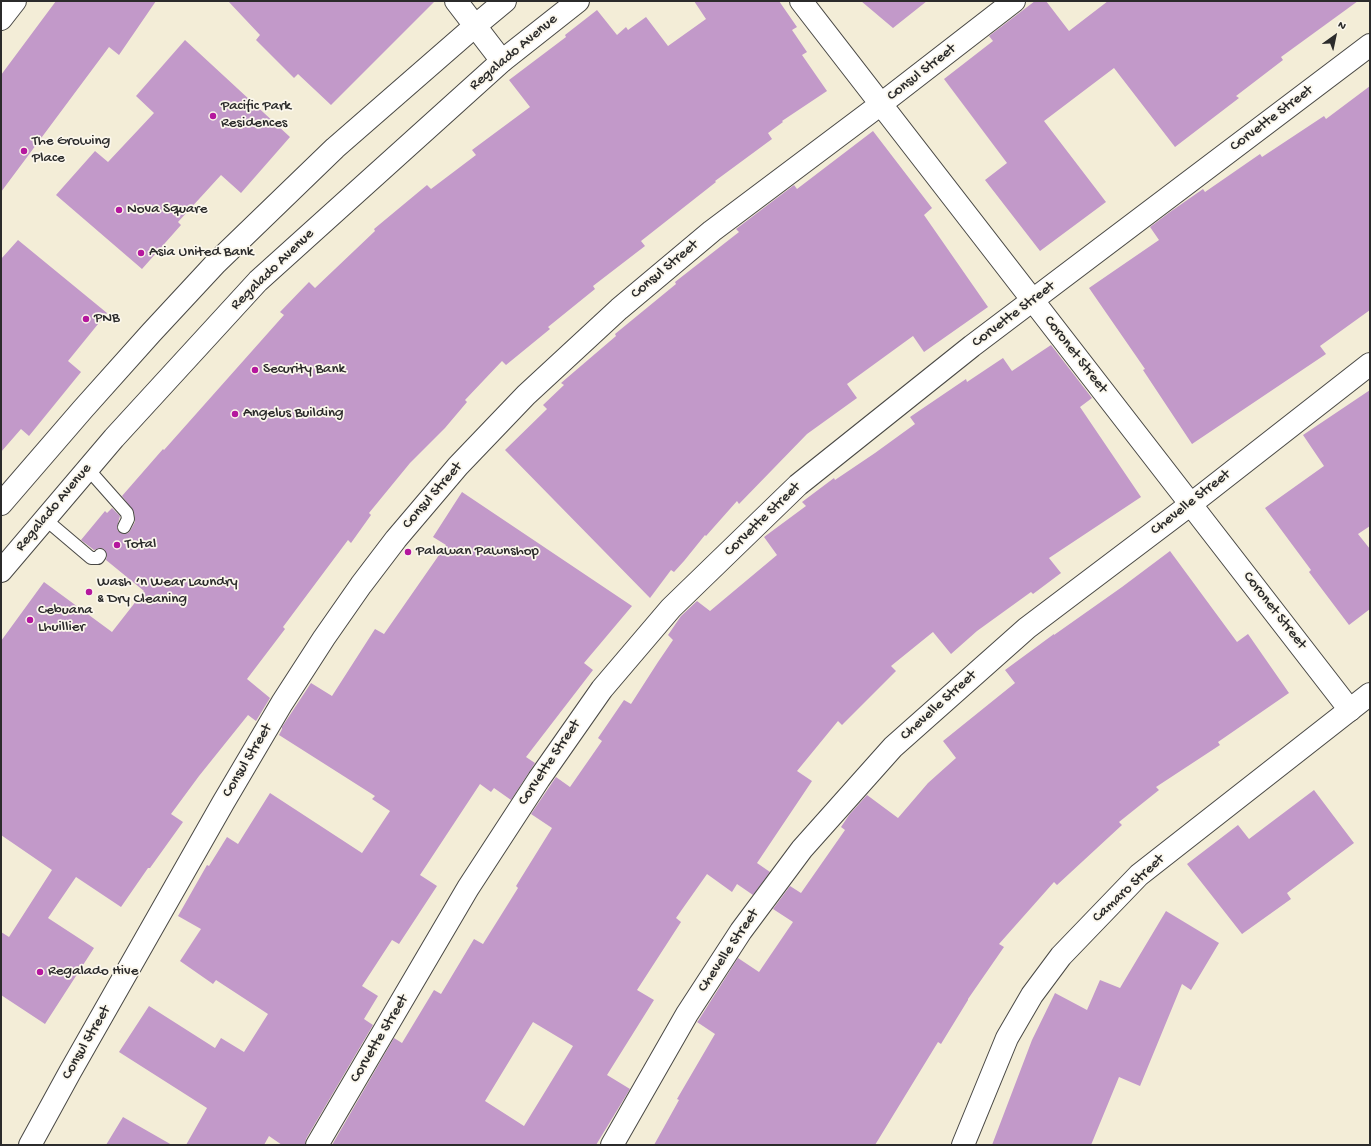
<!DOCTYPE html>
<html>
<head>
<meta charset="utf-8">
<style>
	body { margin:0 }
	#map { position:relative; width:1371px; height:1146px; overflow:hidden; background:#f3edd7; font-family:"Gochi Hand",sans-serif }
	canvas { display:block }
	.frame { position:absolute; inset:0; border:2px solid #2b2b2b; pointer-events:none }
	.north { position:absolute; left:1315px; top:16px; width:40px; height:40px; -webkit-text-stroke:3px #fbf7ec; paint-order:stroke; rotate:33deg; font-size:11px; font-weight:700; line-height:16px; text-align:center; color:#2b2b2b }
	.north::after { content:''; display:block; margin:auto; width:14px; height:18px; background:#2b2b2b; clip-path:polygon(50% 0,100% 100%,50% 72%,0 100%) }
</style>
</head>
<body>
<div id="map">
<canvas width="1371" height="1146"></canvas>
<div class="frame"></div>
<div class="north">N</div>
</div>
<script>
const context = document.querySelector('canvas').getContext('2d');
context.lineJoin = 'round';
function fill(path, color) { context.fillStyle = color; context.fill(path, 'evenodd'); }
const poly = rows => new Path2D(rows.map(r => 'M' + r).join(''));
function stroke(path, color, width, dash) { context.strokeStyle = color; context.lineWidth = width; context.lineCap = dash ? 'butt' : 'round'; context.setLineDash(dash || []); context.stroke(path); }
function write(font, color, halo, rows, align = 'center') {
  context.font = font + ' "Gochi Hand",sans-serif'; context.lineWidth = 3.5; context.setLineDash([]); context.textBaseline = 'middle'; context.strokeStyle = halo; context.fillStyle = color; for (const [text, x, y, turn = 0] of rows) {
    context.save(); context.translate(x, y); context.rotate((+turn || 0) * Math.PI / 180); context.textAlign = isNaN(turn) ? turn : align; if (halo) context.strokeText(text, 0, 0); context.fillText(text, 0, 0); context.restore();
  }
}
fill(poly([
	[56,1,156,1,119,55,109,47,1,192,1,75],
	[228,1,435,1,331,105,298,74,294,78,256,40,260,35],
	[694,1,779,1,797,27,792,30,807,52,802,55,827,91,782,121,783,122,768,133,772,139,715,181,716,182,641,241,645,246,593,286,595,289,548,327,550,329,506,365,502,361,465,400,467,402,445,428,410,463,369,513,371,515,351,543,348,540,283,627,285,629,247,679,270,698,256,721,248,715,199,776,171,814,183,822,150,868,148,868,121,907,76,877,48,918,94,948,45,1024,1,995,1,932,9,937,52,870,1,835,1,641,44,582,112,632,144,591,106,560,107,555,104,549,100,548,94,550,81,540,105,511,107,513,112,508,120,516,117,527,118,531,124,534,128,533,130,531,135,522,134,512,122,496,163,449,164,450,284,315,280,312,309,282,315,288,375,231,374,229,427,185,431,189,476,155,472,150,530,107,509,80,566,37,565,35,597,10,617,35,626,27,628,30,646,17,668,46,706,19],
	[861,1,927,1,893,28],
	[1035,1,1046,1,1069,31,1108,1,1358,1,1281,57,1283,60,1236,96,1239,98,1175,147,1114,68,1044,121,1106,202,1040,251,985,180,1007,163,944,79,993,41,989,36],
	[185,40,290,137,241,193,221,175,178,222,181,225,142,269,56,195,95,151,108,162,154,113,136,96],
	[1370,86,1370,310,1320,346,1326,354,1192,444,1143,370,1145,369,1089,288,1159,240,1150,227,1170,212,1203,189,1205,192,1260,154,1262,157,1324,116,1326,119],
	[873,131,932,208,924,215,988,307,924,352,913,336,847,384,857,398,807,434,739,504,737,501,706,536,705,535,684,561,674,572,671,570,650,598,505,450,547,409,543,405,564,385,561,383,616,336,615,334,676,284,675,282,739,232,736,229,794,185,797,189],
	[18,240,107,313,68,361,81,372,29,436,21,429,1,452,1,259],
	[1051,345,1092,398,1080,407,1141,497,1049,558,1061,573,1033,594,1031,592,977,631,951,654,933,632,891,666,896,671,842,725,838,721,797,771,812,781,757,863,770,872,753,895,737,884,732,892,707,874,676,918,681,922,637,990,654,1000,607,1075,630,1089,596,1145,332,1145,394,1038,402,1043,434,990,441,994,474,939,483,944,518,888,516,886,552,828,531,814,556,777,570,787,602,741,598,738,624,700,631,704,658,662,673,640,668,635,681,616,697,601,710,611,777,555,764,537,806,506,802,502,834,478,835,480,875,453,915,424,910,417,966,379,967,382,1003,358,1012,371],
	[533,1022,573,1046,524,1126,485,1101],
	[1370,390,1370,526,1358,534,1370,549,1370,609,1349,625,1309,572,1311,570,1265,508,1324,466,1303,435],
	[462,492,632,606,584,663,593,670,526,757,535,763,511,800,494,788,491,792,480,784,420,875,437,886,399,944,392,940,362,986,378,996,364,1019,373,1025,306,1139,305,1145,282,1145,269,1136,264,1145,186,1145,207,1108,119,1052,149,1006,215,1048,221,1038,244,1052,268,1014,216,980,213,984,180,961,201,929,178,916,207,865,209,866,227,837,238,844,270,793,362,853,390,811,372,799,375,796,279,735,282,729,282,727,311,683,332,696,375,629,384,634,446,545,433,537],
	[1170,551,1237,642,1248,634,1289,693,1218,742,1220,745,1156,787,1159,790,1119,822,1122,825,1057,885,1054,882,999,944,1004,947,968,999,968,1000,941,1044,938,1042,875,1145,654,1145,679,1100,677,1099,715,1034,697,1022,698,1021,738,958,759,972,793,922,773,909,790,886,801,893,845,830,841,827,849,815,867,795,898,818,928,783,956,758,943,741,1015,683,1005,670,1054,634,1054,635,1122,587],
	[1314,790,1354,843,1287,893,1291,899,1242,934,1187,864,1238,825,1249,839],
	[1166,911,1219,943,1191,990,1182,984,1140,1086,1119,1077,1091,1145,992,1145,1032,1040,1055,993,1087,1010,1100,980,1120,988],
	[123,1117,172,1145,106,1145]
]), '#c299c9');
const lane = poly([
	[88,469,127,513,128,519,124,527],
	[45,519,91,558,98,558,100,555]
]);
const street = poly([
	[456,1,502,61],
	[801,1,1350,710],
	[1,19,15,1],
	[30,1145,70,1072,223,803,282,703,324,638,361,585,396,539,458,466,526,395,619,309,712,231,881,104,1014,1],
	[317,1145,468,888,539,779,602,689,671,608,798,485,972,346,1370,45],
	[612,1145,687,1014,741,931,802,849,893,747,1027,628,1191,504,1370,364]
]);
const secondary = poly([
	[1,504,83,409,151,333,216,263,335,148,475,26,505,1],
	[1,571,114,438,258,281,502,61,578,1],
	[963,1145,1007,1038,1032,995,1061,956,1139,875,1370,694]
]);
stroke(lane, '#494845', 14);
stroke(street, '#494845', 24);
stroke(secondary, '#494845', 24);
stroke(lane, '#fff', 12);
stroke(street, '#fff', 22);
stroke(secondary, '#fff', 22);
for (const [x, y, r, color] of [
	[213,116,4,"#b5179e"],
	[24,151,4,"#b5179e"],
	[119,210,4,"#b5179e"],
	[141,253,4,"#b5179e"],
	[86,319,4,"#b5179e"],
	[255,370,4,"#b5179e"],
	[235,414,4,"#b5179e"],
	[117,545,4,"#b5179e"],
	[408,552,4,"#b5179e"],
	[89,592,4,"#b5179e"],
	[30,620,4,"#b5179e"],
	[40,972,4,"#b5179e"]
]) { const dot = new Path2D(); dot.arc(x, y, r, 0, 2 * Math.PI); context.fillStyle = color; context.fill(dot); stroke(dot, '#fbf7ec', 1.5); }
write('15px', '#2b2b2b', '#fbf7ec', [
	["Regalado Avenue",514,53,-40],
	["Consul Street",922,73,-38],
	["Corvette Street",1272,119,-37],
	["Regalado Avenue",273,270,-44],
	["Consul Street",665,270,-40],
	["Corvette Street",1014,315,-37],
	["Coronet Street",1075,355,52],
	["Consul Street",433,496,-49],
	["Chevelle Street",1191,503,-38],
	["Regalado Avenue",54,508,-50],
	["Corvette Street",763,520,-44],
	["Coronet Street",1274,611,52],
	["Chevelle Street",939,706,-42],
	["Consul Street",248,761,-59],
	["Corvette Street",550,763,-56],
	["Camaro Street",1129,889,-43],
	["Chevelle Street",729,951,-56],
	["Corvette Street",380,1039,-59],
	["Consul Street",87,1043,-60]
]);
write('15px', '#2b2b2b', '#fbf7ec', [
	["Pacific Park",221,107],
	["Residences",221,124],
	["The Growing",32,142],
	["Place",32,159],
	["Nova Square",127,210],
	["Asia United Bank",149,253],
	["PNB",94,319],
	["Security Bank",263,370],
	["Angelus Building",243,414],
	["Total",125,545],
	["Palawan Pawnshop",416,552],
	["Wash ‘n Wear Laundry",97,583],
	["& Dry Cleaning",97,600],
	["Cebuana",38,611],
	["Lhuillier",38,628],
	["Regalado Hive",48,972]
], 'left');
</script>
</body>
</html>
